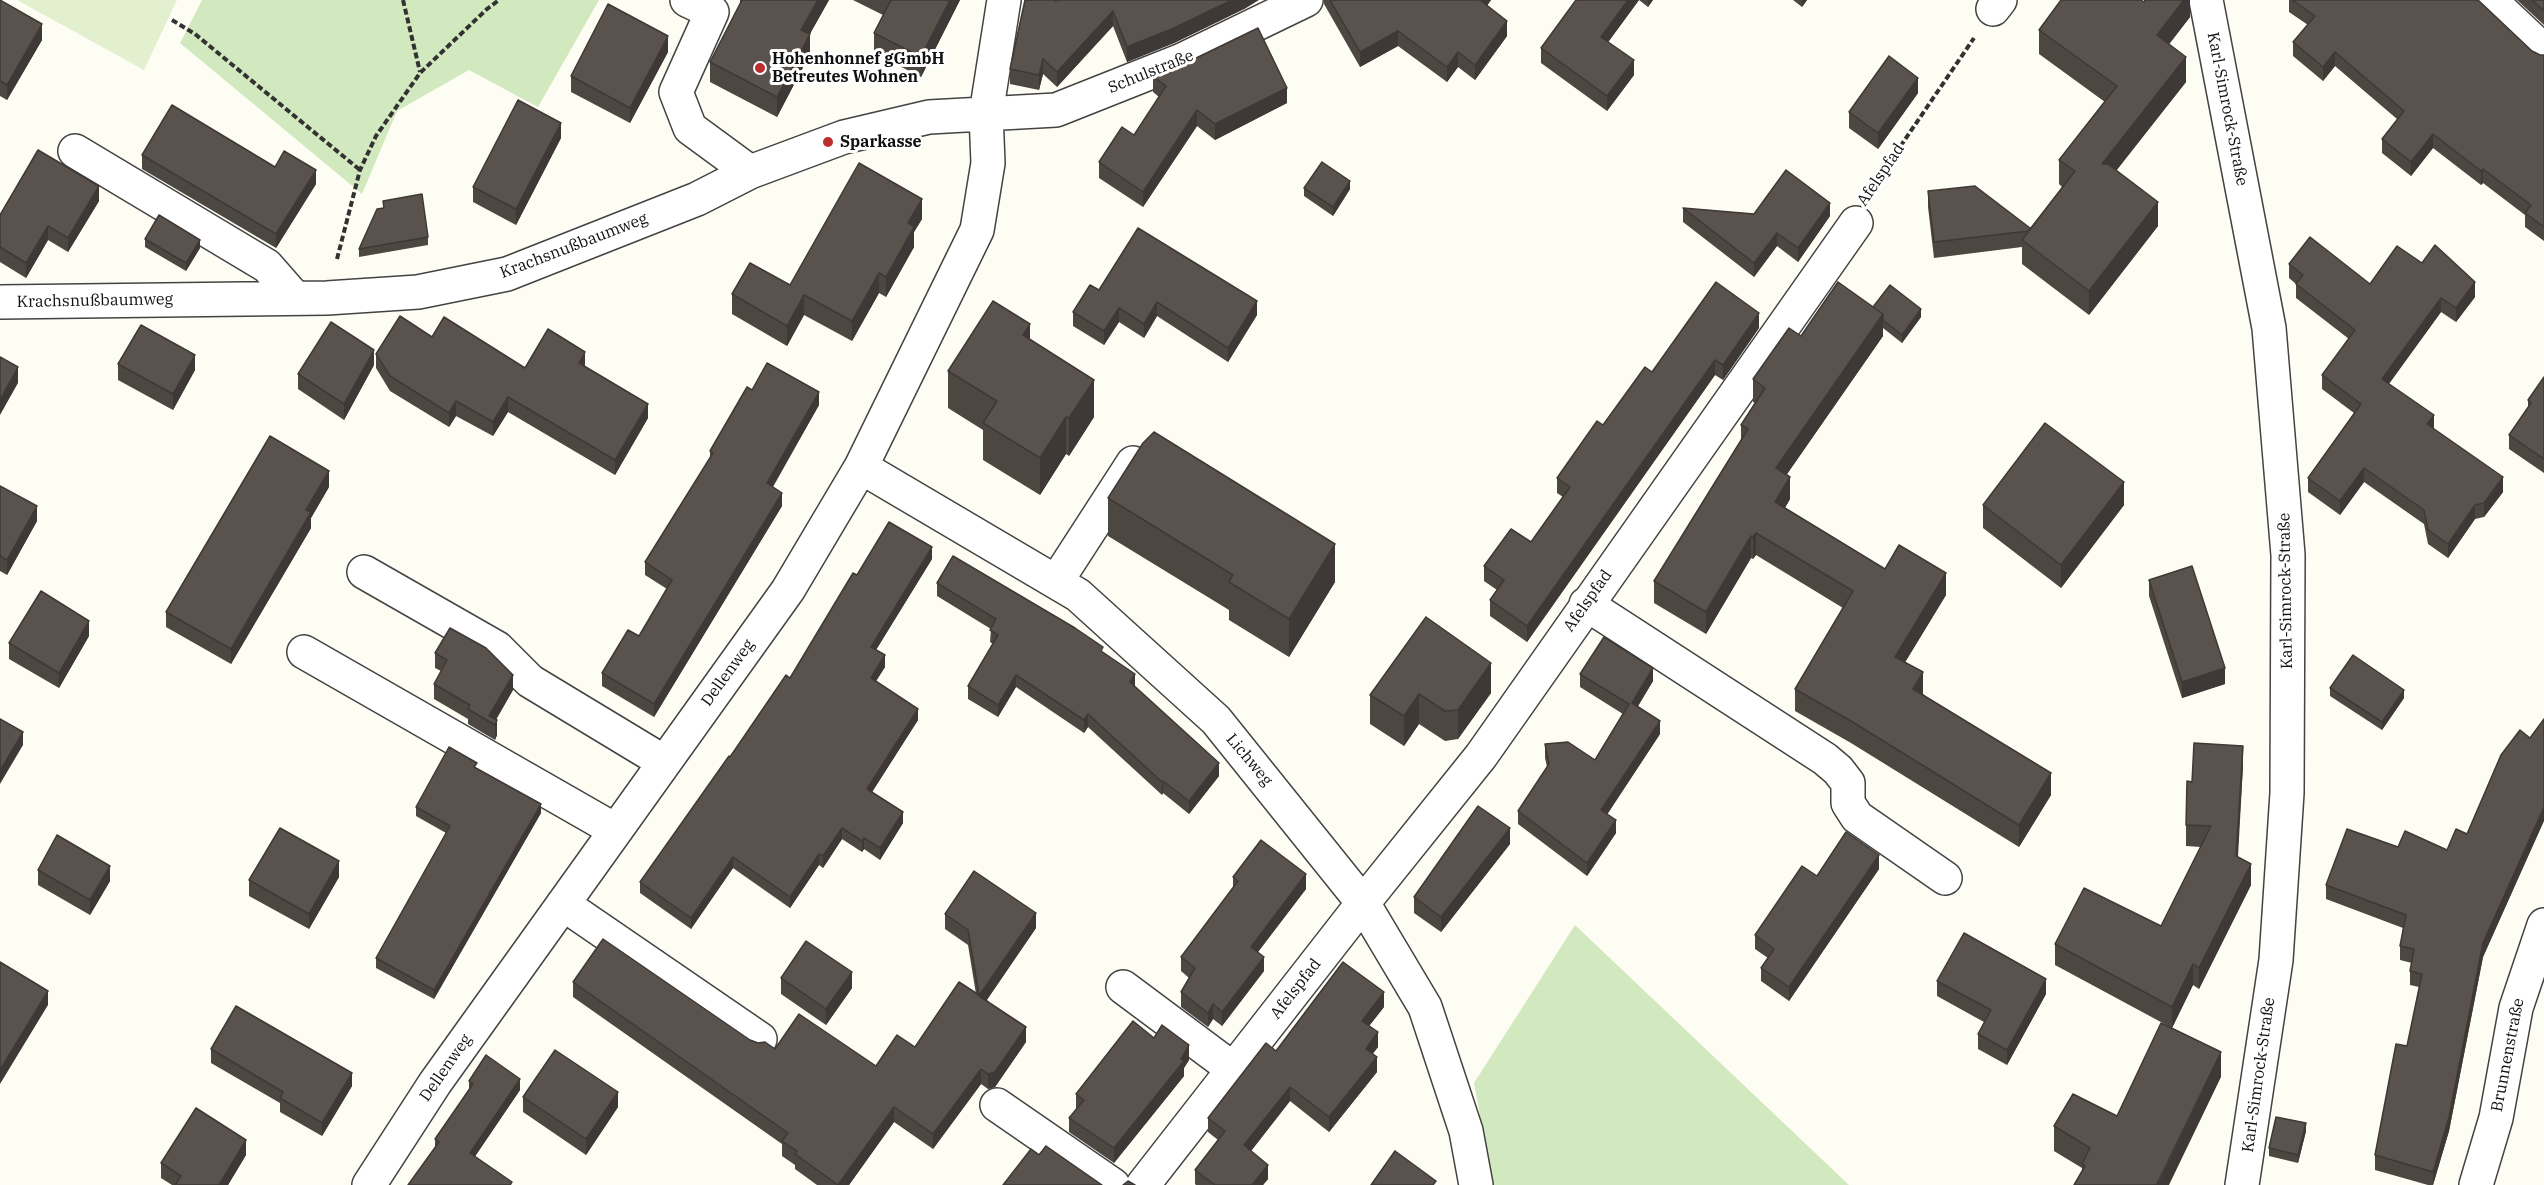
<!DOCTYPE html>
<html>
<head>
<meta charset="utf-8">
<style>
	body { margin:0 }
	canvas { display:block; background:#fefdf4 }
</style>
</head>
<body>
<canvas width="2544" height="1185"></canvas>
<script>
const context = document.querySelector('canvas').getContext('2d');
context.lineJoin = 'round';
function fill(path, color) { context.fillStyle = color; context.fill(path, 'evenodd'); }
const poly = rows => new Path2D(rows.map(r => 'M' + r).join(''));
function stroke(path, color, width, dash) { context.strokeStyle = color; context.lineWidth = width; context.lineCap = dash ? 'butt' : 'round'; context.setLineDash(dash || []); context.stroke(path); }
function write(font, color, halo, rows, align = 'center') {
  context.font = font + ' "IBM Plex Serif",serif'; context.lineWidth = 6; context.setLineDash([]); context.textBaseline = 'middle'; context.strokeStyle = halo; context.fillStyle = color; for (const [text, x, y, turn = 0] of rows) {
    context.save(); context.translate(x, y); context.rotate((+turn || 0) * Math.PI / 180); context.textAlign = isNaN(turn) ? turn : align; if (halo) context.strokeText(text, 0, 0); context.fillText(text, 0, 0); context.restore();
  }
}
fill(poly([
	[202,0,599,0,538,107,469,70,397,111,362,194,180,43],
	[1575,925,1849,1185,1493,1185,1474,1083]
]), '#d2e8be');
fill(poly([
	[17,0,177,0,144,70]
]), '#e3f0cf');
const minor = poly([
	[687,0,712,12,676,92,690,128,750,172],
	[2206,0,2269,328,2288,555,2287,793,2276,960,2242,1185],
	[2490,0,2544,51],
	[1993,9,2000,0],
	[75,151,267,266,295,298],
	[0,302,327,298,418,292,507,274,697,199,750,172,844,137,929,117,1056,110,1182,60,1306,0],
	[861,467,1078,595,1216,720,1363,903,1425,1007,1466,1131,1476,1185],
	[364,572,497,648,530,681,664,762],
	[1056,582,1133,463],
	[1586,604,1825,759,1838,770,1848,783,1848,803,1857,817,1945,878],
	[304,652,615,830],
	[563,904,760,1039],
	[1123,987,1233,1069],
	[997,1105,1113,1185],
	[369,1185,435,1083,788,590,861,467,977,230,988,163,986,114,1004,0],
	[1143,1185,1363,903,1481,756,1856,223],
	[2476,1185,2496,1118,2516,1008,2544,925]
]);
stroke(minor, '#434343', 36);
stroke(poly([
	[403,0,420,72],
	[172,20,195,34,360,170],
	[1870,191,1974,38],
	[337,259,360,170,376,136,420,73,487,9,499,0]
]), '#323232', 4, [6, 3]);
stroke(minor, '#fff', 33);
fill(poly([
	[0,0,42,40,7,100,0,96],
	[740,0,829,0,810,34,810,54,777,117,710,82,710,62,740,4],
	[853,0,960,0,921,77,874,53,874,33,883,15],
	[1025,0,1246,8,1174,43,1127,62,1113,26,1057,87,1043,74,1039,90,1010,84,1010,69],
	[1324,0,1491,0,1487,6,1507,36,1475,80,1458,67,1447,82,1398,46,1360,67,1324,4],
	[1576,0,1653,0,1648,7,1639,0,1608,42,1634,75,1607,111,1541,63,1541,48],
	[1793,0,1807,0,1802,7],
	[2190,0,2190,17,2169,44,2186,82,2116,170,2158,226,2089,315,2022,264,2022,247,1934,258,1928,207,1928,191,2030,228,2062,187,2059,184,2059,160,2105,102,2039,54,2039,30,2144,2],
	[2289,0,2478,0,2532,51,2540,55,2544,55,2544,241,2525,227,2525,215,2483,183,2481,185,2433,148,2411,176,2382,153,2382,139,2397,119,2335,66,2323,81,2293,56,2293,42,2308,25,2289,12],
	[2517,0,2544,0,2544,25],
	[668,52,630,123,571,92,571,76],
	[1153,76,1287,103,1215,140,1197,126,1143,207,1099,178,1099,162,1134,135,1159,97,1153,92],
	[1918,93,1878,149,1849,128,1849,112],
	[561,138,516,225,473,202,473,187],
	[142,155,275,167,316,184,276,248,142,169],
	[1304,188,1350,189,1333,216,1304,196],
	[99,201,68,252,48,240,26,278,0,262,0,215],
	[383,201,428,237,428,245,359,257,359,249,383,208],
	[1683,208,1754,214,1830,216,1798,262,1777,246,1754,277,1683,222],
	[922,219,914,232,914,247,886,297,879,293,852,341,804,315,787,346,732,314,732,294,790,285],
	[145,239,200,248,186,271,145,247],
	[2422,263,2475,297,2456,322,2441,312,2389,384,2434,429,2503,492,2484,517,2475,519,2448,558,2428,544,2424,524,2364,482,2340,515,2308,492,2308,478,2354,413,2322,389,2322,375,2349,339,2296,298,2296,284,2289,278,2289,264,2370,284],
	[1099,290,1257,315,1228,362,1157,316,1144,338,1119,322,1104,345,1073,326,1073,312],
	[1873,307,1921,317,1902,343,1883,328,1883,336,1787,474,1790,499,1785,508,1885,569,1946,595,1905,662,1923,694,2051,795,2019,847,1851,743,1795,711,1795,689,1843,608,1756,555,1753,559,1751,558,1706,634,1654,603,1654,581,1741,440,1741,425,1755,403,1753,402,1753,379],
	[1759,328,1723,380,1715,375,1527,642,1490,616,1490,600,1497,590,1484,581,1484,566,1531,542,1563,497,1557,493,1557,478,1603,425,1652,372],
	[1030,339,1094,417,1069,456,1066,454,1040,495,983,460,983,430,948,408,948,371],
	[376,354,525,368,585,367,648,418,615,475,508,412,493,436,456,416,449,427,390,391,376,368],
	[118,364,195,370,173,410,118,380],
	[374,365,344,420,298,389,298,374],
	[2544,377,2544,473,2509,449,2509,435,2528,408,2528,400],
	[752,390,819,405,773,487,782,506,654,717,602,686,602,673,639,636,667,589,645,575,645,562,710,459,710,451],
	[0,486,37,521,7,575,0,571],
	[329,487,311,518,311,528,231,664,166,627,166,612],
	[1108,498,1335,582,1289,657,1229,620,1229,610,1108,536],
	[1983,505,2124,505,2061,588,1983,528],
	[932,559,876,650,885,667,876,681,918,720,872,792,903,823,880,860,864,849,862,852,842,839,823,868,819,865,790,908,733,868,691,929,640,893,640,882,730,757,790,678],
	[2149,580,2225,684,2182,698,2149,596],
	[937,583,1103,653,1219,776,1189,814,1163,793,1162,795,1088,727,1084,733,1016,687,998,717,968,699,968,686,993,644,990,642,991,629,937,596],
	[89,636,59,688,9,659,9,643],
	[435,653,513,690,496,720,497,735,495,740,468,724,468,719,434,699,434,684,441,671,435,668],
	[1580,674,1653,681,1638,706,1660,734,1607,814,1616,833,1587,876,1518,824,1518,811,1547,767,1545,758,1545,744,1595,760,1623,714,1580,687],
	[2330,688,2404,698,2382,730,2330,696],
	[1491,693,1458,739,1445,741,1419,724,1404,746,1370,724,1370,695],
	[2243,766,2238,857,2251,885,2199,989,2193,985,2172,1028,2055,965,2055,944,2161,926,2201,847,2186,846,2186,825,2192,782],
	[477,768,541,813,434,999,376,968,376,958,446,833,416,816,416,807],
	[2543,822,2483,957,2449,1131,2433,1185,2428,1185,2375,1170,2375,1155,2407,1046,2419,987,2410,985,2410,971,2412,963,2400,960,2400,946,2403,928,2326,899,2326,885,2398,847,2447,850,2467,834],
	[1510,844,1441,932,1414,913,1414,897],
	[1879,869,1789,1001,1761,981,1761,968,1768,958,1755,949,1755,935,1817,876],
	[38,870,110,881,90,915,38,885],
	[339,877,309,929,249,896,249,880],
	[1233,877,1306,889,1258,952,1264,971,1222,1026,1213,1019,1208,1027,1181,1007,1181,992,1189,978,1181,971,1181,957,1233,888],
	[945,914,1036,928,987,1000,1026,1042,995,1087,988,1089,981,1084,933,1149,894,1122,849,1185,817,1185,795,1169,795,1165,782,1156,782,1144,573,997,573,982,775,1049,876,1066,915,1047,976,994,968,945,945,929],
	[781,978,852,988,826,1025,781,994],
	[1937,981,2046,994,2007,1065,1978,1049,1978,1034,1984,1022,1937,996],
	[1384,1007,1369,1026,1378,1047,1372,1054,1377,1072,1329,1132,1290,1101,1251,1151,1268,1179,1263,1185,1196,1185,1195,1184,1195,1170,1218,1140,1208,1132,1208,1118,1276,1051],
	[1154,1038,1189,1060,1184,1068,1184,1076,1114,1163,1069,1132,1069,1118,1076,1109,1076,1094],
	[211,1049,352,1086,322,1136,280,1112,280,1103,211,1063],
	[2221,1077,2082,1172,2082,1168,2054,1151,2054,1126,2117,1116],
	[469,1081,520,1090,475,1156,512,1185,435,1148,435,1139,469,1090],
	[523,1097,618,1107,586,1155,523,1112],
	[2306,1131,2298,1163,2269,1156,2269,1148],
	[246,1155,228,1185,172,1185,161,1178,161,1163]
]), '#4d4742');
fill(poly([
	[818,0,829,0,801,49,801,30],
	[950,0,960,0,921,77,921,57],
	[1232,0,1259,0,1246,8,1174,43,1127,62,1127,47],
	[1480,0,1491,0,1479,15],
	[1628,0,1639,0,1601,52,1601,37],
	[1648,0,1653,0,1648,7],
	[1802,0,1807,0,1802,7],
	[2184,0,2190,0,2190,17,2157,60,2157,35],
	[1113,11,1113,26,1057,87,1057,72],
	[1507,21,1507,36,1475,80,1475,65],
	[42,24,42,40,7,100,7,85],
	[1398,31,1398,46,1360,67,1360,52],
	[810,34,810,54,777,117,777,97],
	[668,36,668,52,630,123,630,108],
	[1458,52,1458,67,1447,82,1447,67],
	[2335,52,2335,66,2323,81,2323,67],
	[2186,57,2186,82,2102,189,2102,164],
	[1043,59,1043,74,1039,90,1039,75],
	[1634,60,1634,75,1607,111,1607,96],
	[1918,78,1918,93,1878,149,1878,133],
	[1287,88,1287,103,1215,140,1215,124],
	[1197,110,1197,126,1143,207,1143,192],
	[561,123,561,138,516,225,516,209],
	[2433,134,2433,148,2411,176,2411,162],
	[2483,169,2483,183,2481,185,2481,171],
	[316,170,316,184,276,248,276,234],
	[1350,181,1350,189,1333,216,1333,207],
	[99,186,99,201,68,252,68,238],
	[922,199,922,219,914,232,914,247,886,297,886,277,908,223],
	[2158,202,2158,226,2089,315,2089,291],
	[1830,203,1830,216,1798,262,1798,248],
	[48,226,48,240,26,278,26,263],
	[1777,233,1777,246,1754,277,1754,263],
	[200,240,200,248,186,271,186,263],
	[879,273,879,293,852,341,852,321],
	[2475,282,2475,297,2456,322,2456,308],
	[804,295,804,315,787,346,787,326],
	[2441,298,2441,312,2382,393,2382,379],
	[1257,301,1257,315,1228,362,1228,348],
	[1157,302,1157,316,1144,338,1144,324],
	[1119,308,1119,322,1104,345,1104,331],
	[1921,309,1921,317,1902,343,1902,335],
	[1759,313,1759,328,1723,380,1723,365],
	[1883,314,1883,336,1776,490,1776,468],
	[1030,324,1030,362,1023,335],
	[374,350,374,365,344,420,344,404],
	[585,352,585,366,579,363],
	[195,355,195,370,173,410,173,394],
	[1715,360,1715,375,1527,642,1527,626],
	[18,367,18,383,0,415,0,400],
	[1094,380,1094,417,1069,456,1069,418],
	[819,392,819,405,767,496,767,483],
	[508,397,508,412,493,436,493,422],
	[456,401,456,416,449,427,449,413],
	[648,404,648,418,615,475,615,460],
	[2434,415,2434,429,2427,424],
	[1066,417,1066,454,1040,495,1040,458],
	[2364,468,2364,482,2340,515,2340,501],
	[329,471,329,487,311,518,311,528,231,664,231,649,306,510],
	[1790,477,1790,499,1775,524,1775,502],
	[2503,477,2503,492,2484,517,2484,503],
	[2124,482,2124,505,2061,588,2061,565],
	[782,493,782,506,654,717,654,704],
	[2475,505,2475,519,2448,558,2448,544],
	[37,506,37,521,7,575,7,560],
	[1756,533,1756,555,1753,559,1753,537],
	[1751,536,1751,558,1706,634,1706,612],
	[1335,544,1335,582,1289,657,1289,619],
	[932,547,932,559,871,658,871,647],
	[1946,573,1946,595,1895,679,1895,657],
	[89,621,89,636,59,688,59,673],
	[885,655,885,667,871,689,871,678],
	[1491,663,1491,693,1458,739,1458,710],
	[1653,668,1653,681,1632,716,1632,703],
	[2225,668,2225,684,2182,698,2182,682],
	[1923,672,1923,694,1913,689],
	[1135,674,1135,687,1130,695,1130,682],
	[513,675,513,690,493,724,489,716],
	[1016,675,1016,687,998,717,998,705],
	[2404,690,2404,698,2382,730,2382,722],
	[1419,694,1419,724,1404,746,1404,716],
	[918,709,918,720,867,800,867,789],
	[1088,714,1088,727,1084,733,1084,720],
	[497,720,497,735,495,740,495,725],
	[1660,721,1660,734,1601,824,1601,810],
	[23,732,23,745,0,784,0,771],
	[2243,746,2243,766,2236,877,2236,856],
	[1219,763,1219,776,1189,814,1189,801],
	[2051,773,2051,795,2019,847,2019,825],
	[1163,781,1163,793,1162,795,1162,782],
	[541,804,541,813,434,999,434,990],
	[2544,807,2544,821,2483,957,2449,1131,2433,1185,2433,1172,2483,943],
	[903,812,903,823,880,860,880,848],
	[1616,820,1616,833,1587,876,1587,863],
	[842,828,842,839,823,868,823,856],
	[1510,828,1510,844,1441,932,1441,917],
	[864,838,864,849,862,852,862,841],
	[819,854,819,865,790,908,790,897],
	[1879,855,1879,869,1789,1001,1789,987],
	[733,857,733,868,691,929,691,918],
	[339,861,339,877,309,929,309,914],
	[2251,864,2251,885,2199,989,2199,968],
	[110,866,110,881,90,915,90,900],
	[1306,874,1306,889,1251,961,1251,947],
	[1036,913,1036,928,979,1011,979,996],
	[1264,957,1264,971,1222,1026,1222,1012],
	[2193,964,2193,985,2172,1028,2172,1007],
	[852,972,852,988,826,1025,826,1009],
	[2046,979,2046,994,2007,1065,2007,1050],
	[48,991,48,1005,0,1084,0,1070],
	[1384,992,1384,1007,1362,1035,1362,1021],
	[1213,1004,1213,1019,1208,1027,1208,1013],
	[1026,1027,1026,1042,995,1087,988,1089,988,1074],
	[1378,1032,1378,1047,1366,1063,1366,1049],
	[1189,1045,1189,1060,1184,1068,1184,1076,1114,1163,1114,1148,1181,1059],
	[2221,1052,2221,1077,2169,1185,2157,1185],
	[1377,1057,1377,1072,1329,1132,1329,1117],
	[981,1069,981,1084,933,1149,933,1134],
	[352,1073,352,1086,322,1136,322,1123],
	[520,1079,520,1090,470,1164,470,1153],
	[1290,1087,1290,1101,1244,1160,1244,1145],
	[618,1092,618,1107,586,1155,586,1139],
	[894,1107,894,1122,849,1185,838,1185],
	[2306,1123,2306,1131,2298,1163,2298,1155],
	[246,1140,246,1155,228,1185,219,1185],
	[1268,1165,1268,1179,1263,1185,1252,1185]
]), '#3e3936');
const building = poly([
	[0,0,42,24,7,85,0,81,0,0],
	[742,0,818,0,801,30,810,34,777,97,710,62,742,0],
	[891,0,950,0,921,57,874,33,891,0],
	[1025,0,1055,0,1055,1,1059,0,1232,0,1174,28,1127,47,1113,11,1057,72,1043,59,1039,75,1010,69,1025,0],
	[1330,0,1480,0,1507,21,1475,65,1458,52,1447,67,1398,31,1360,52,1330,0],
	[1576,0,1628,0,1601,37,1634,60,1607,96,1541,48,1576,0],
	[2061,0,2141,0,2144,2,2145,0,2184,0,2157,35,2186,57,2102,164,2108,164,2158,202,2089,291,2022,240,2075,171,2059,160,2117,86,2039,30,2061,0],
	[2292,0,2478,0,2532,51,2540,55,2544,55,2544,227,2525,213,2531,205,2483,169,2481,171,2433,134,2411,162,2382,139,2404,111,2335,52,2323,67,2293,42,2315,16,2292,0],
	[2532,0,2544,0,2544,11,2532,0],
	[608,4,668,36,630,108,571,76,608,4],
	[1258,28,1287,88,1215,124,1197,110,1143,192,1099,162,1122,127,1134,135,1166,86,1153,76,1190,61,1258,28],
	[1889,56,1918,78,1878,133,1849,112,1889,56],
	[518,100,561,123,516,209,473,187,518,100],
	[172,105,275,167,284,151,316,170,276,234,142,155,172,105],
	[38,150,99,186,68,238,48,226,26,263,0,247,0,215,38,150],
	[1322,162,1350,181,1333,207,1304,188,1322,162],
	[859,163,922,199,908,223,914,227,886,277,879,273,852,321,804,295,787,326,732,294,750,263,790,285,859,163],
	[1786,170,1830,203,1798,248,1777,233,1754,263,1683,208,1754,214,1786,170],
	[1975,186,2030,228,2029,231,1934,242,1928,191,1975,186],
	[422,194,428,237,359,249,377,209,384,208,383,201,422,194],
	[159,215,200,240,186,263,145,239,159,215],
	[1138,228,1257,301,1228,348,1157,302,1144,324,1119,308,1104,331,1073,312,1090,285,1099,290,1138,228],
	[2310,237,2370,284,2397,246,2422,263,2435,245,2475,282,2456,308,2441,298,2382,379,2434,415,2427,424,2503,477,2484,503,2475,505,2448,544,2428,530,2424,510,2364,468,2340,501,2308,478,2361,404,2322,375,2355,330,2296,284,2303,275,2289,264,2310,237],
	[1716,282,1759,313,1723,365,1715,360,1527,626,1490,600,1504,580,1484,566,1511,529,1531,542,1570,487,1557,478,1597,421,1603,425,1645,367,1652,372,1716,282],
	[1838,282,1883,314,1776,468,1790,477,1775,502,1885,569,1899,545,1946,573,1895,657,1923,672,1913,689,2051,773,2019,825,1851,721,1795,689,1853,591,1756,533,1753,537,1751,536,1706,612,1654,581,1748,429,1741,425,1765,388,1753,379,1789,328,1801,336,1838,282],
	[1890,285,1921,309,1902,335,1883,320,1883,314,1873,307,1890,285],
	[993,301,1030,324,1023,335,1094,380,1069,418,1066,417,1040,458,983,423,997,401,948,371,993,301],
	[400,316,432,337,444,317,525,368,548,329,585,352,579,363,648,404,615,460,508,397,493,422,456,401,449,413,390,376,376,354,400,316],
	[331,322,374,350,344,404,298,374,331,322],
	[141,325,195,355,173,394,118,364,141,325],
	[0,357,18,367,0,400,0,357],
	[767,363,819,392,767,483,782,493,654,704,602,673,628,630,639,636,672,580,645,562,713,453,710,451,747,387,752,390,767,363],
	[2544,377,2544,459,2509,435,2531,403,2528,400,2544,377],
	[2045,423,2124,482,2061,565,1983,505,2045,423],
	[1154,432,1335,544,1289,619,1229,582,1233,575,1108,498,1143,443,1154,432],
	[270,436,329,471,306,510,311,512,231,649,166,612,270,436],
	[0,486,37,506,7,560,0,556,0,486],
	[889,522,932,547,871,647,885,655,871,678,918,709,867,789,903,812,880,848,864,838,862,841,842,828,823,856,819,854,790,897,733,857,691,918,640,882,729,756,730,757,786,675,790,678,853,573,857,575,889,522],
	[953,556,1075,628,1103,647,1101,651,1135,674,1130,682,1219,763,1189,801,1163,781,1162,782,1088,714,1084,720,1016,675,998,705,968,686,998,635,990,630,996,619,937,583,953,556],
	[2192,566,2225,668,2182,682,2149,580,2192,566],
	[41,591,89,621,59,673,9,643,41,591],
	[1426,617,1491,663,1458,710,1445,711,1419,694,1404,716,1370,695,1426,617],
	[450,628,486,648,513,675,489,716,497,720,495,725,468,709,470,705,434,684,447,660,435,653,450,628],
	[1604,637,1653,668,1632,703,1660,721,1601,810,1616,820,1587,863,1518,811,1549,764,1545,744,1568,742,1595,760,1629,704,1580,674,1604,637],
	[2353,655,2404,690,2382,722,2330,688,2353,655],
	[0,719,23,732,0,771,0,719],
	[2544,719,2544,807,2483,943,2449,1117,2433,1172,2375,1155,2396,1044,2407,1046,2422,974,2410,971,2414,949,2400,946,2406,915,2326,885,2347,829,2398,847,2405,831,2447,850,2456,829,2467,834,2501,755,2520,730,2530,738,2544,719],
	[2194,743,2243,746,2236,856,2251,864,2199,968,2193,964,2172,1007,2055,944,2084,888,2161,926,2211,826,2186,825,2187,781,2192,782,2194,743],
	[449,747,477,763,474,767,541,804,434,990,376,958,450,826,416,807,449,747],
	[1478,806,1510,828,1441,917,1414,897,1478,806],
	[280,828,339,861,309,914,249,880,280,828],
	[1846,832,1879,855,1789,987,1761,968,1774,949,1755,935,1802,866,1817,876,1846,832],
	[57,835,110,866,90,900,38,870,57,835],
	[1261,840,1306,874,1251,947,1264,957,1222,1012,1213,1004,1208,1013,1181,992,1195,968,1181,957,1238,881,1233,877,1261,840],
	[974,871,1036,913,979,996,1026,1027,995,1072,988,1074,981,1069,933,1134,894,1107,838,1185,795,1154,797,1151,782,1141,788,1133,573,982,603,939,750,1040,758,1043,765,1042,775,1049,799,1014,876,1066,897,1035,915,1047,959,982,979,995,968,930,945,914,974,871],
	[1964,933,2046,979,2007,1050,1978,1034,1991,1010,1937,981,1964,933],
	[806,941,852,972,826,1009,781,978,806,941],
	[0,962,48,991,0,1070,0,962],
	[1343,962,1384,992,1362,1021,1378,1032,1366,1049,1377,1057,1329,1117,1290,1087,1244,1145,1268,1165,1252,1185,1215,1185,1195,1170,1225,1131,1208,1118,1266,1043,1276,1051,1343,962],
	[236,1006,352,1073,322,1123,280,1098,283,1092,211,1049,236,1006],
	[1133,1021,1154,1038,1162,1025,1189,1045,1181,1059,1184,1061,1114,1148,1069,1118,1084,1100,1076,1094,1133,1021],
	[2161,1023,2221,1052,2157,1184,2159,1185,2074,1185,2085,1166,2082,1164,2090,1148,2054,1126,2073,1094,2117,1116,2161,1023],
	[555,1050,618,1092,586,1139,523,1097,555,1050],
	[486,1055,520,1079,470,1153,512,1182,510,1185,408,1185,439,1142,435,1139,473,1084,469,1081,486,1055],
	[196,1108,246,1140,219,1185,175,1185,181,1176,161,1163,196,1108],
	[2276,1117,2306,1123,2298,1155,2269,1148,2276,1117],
	[1046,1146,1102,1185,1003,1185,1031,1149,1039,1155,1046,1146],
	[1395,1151,1436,1181,1433,1185,1371,1185,1395,1151],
	[1128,1181,1135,1185,1123,1185,1128,1181]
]);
fill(building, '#59524d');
stroke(building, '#3e3936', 1.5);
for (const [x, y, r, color] of [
	[760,68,6,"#bb2e2d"],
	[828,142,6,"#bb2e2d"]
]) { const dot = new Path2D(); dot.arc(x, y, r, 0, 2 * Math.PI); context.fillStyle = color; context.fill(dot); stroke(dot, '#fff', 2); }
write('bold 16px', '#101010', '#fff', [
	["Hohenhonnef gGmbH",772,59],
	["Betreutes Wohnen",772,77],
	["Sparkasse",840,142]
], 'left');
write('16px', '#101010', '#fff', [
	["Schulstraße",1151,72,-22],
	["Karl-Simrock-Straße",2227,109,79],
	["Afelspfad",1881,175,-56],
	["Krachsnußbaumweg",574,246,-21],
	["Krachsnußbaumweg",95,301,-1],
	["Karl-Simrock-Straße",2286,591,-91],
	["Afelspfad",1588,601,-55],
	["Dellenweg",728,673,-54],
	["Lichweg",1249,760,50],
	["Afelspfad",1296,989,-52],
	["Brunnenstraße",2508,1055,-79],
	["Dellenweg",446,1068,-55],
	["Karl-Simrock-Straße",2259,1075,-82]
]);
</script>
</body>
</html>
